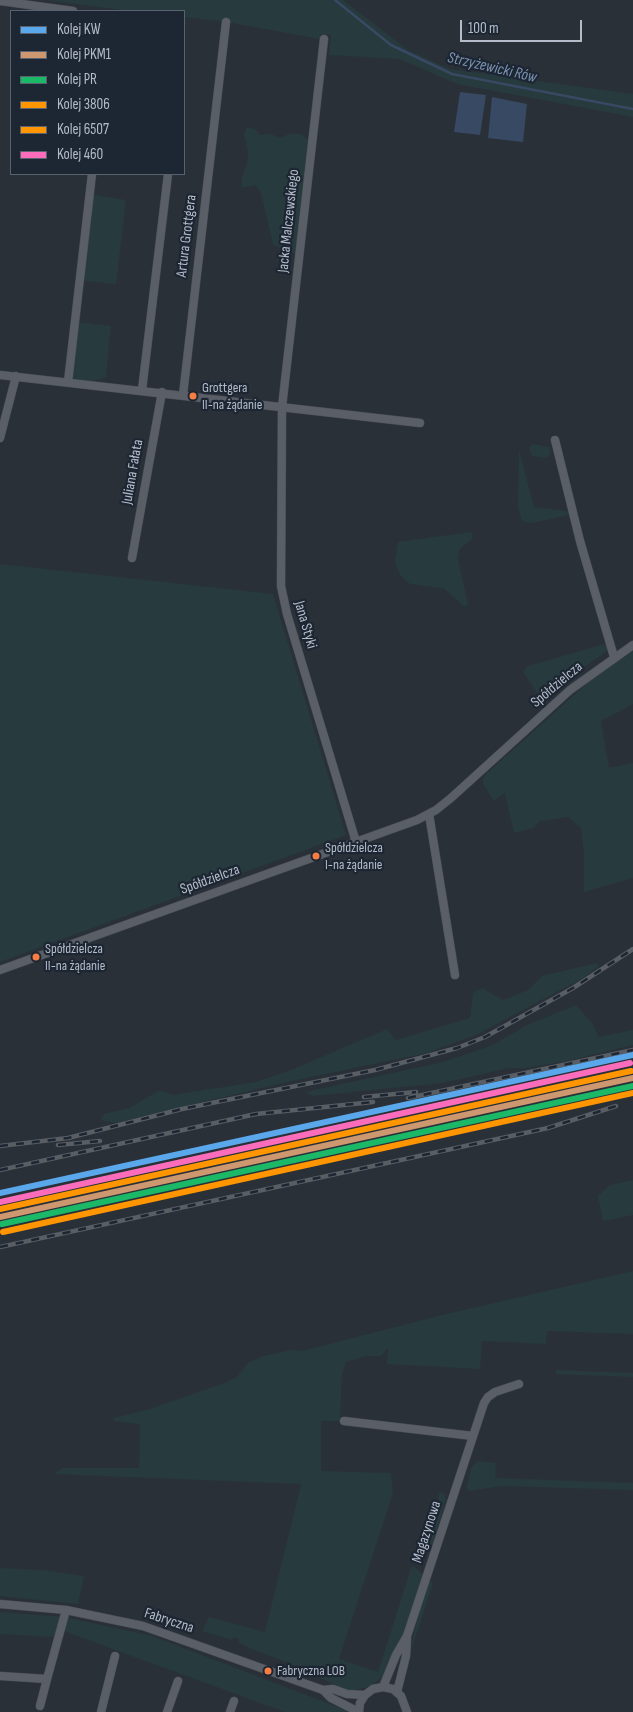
<!DOCTYPE html>
<html>
<head>
<meta charset="utf-8">
<style>
	body { margin:0 }
	#map { position:relative; width:633px; height:1712px; overflow:hidden; background:#2a3038; font-family:"Sofia Sans Condensed",sans-serif }
	canvas { display:block }
	.legend { position:absolute; left:10px; top:10px; width:175px; height:165px; box-sizing:border-box; background:#1d2633; border:1px solid #59626f; margin:0; padding:6px 9px; list-style:none; font-size:15px; color:#b4bcc9 }
	.legend li { display:flex; align-items:center; gap:10px; height:25px }
	.legend b { width:25px; border:1px solid #59626f }
	.scale { position:absolute; left:460px; top:20px; width:122px; height:22px; box-sizing:border-box; border:2px solid #b4bcc9; border-top:0; padding-left:6px; font-size:15px; line-height:18px; white-space:nowrap; color:#b4bcc9; -webkit-text-stroke:4px #1d2633; paint-order:stroke }
</style>
</head>
<body>
<div id="map">
<canvas width="633" height="1712"></canvas>
<ul class="legend">
<li><b style="height:6px;background:#5aa8eb"></b>Kolej KW</li>
<li><b style="height:6px;background:#cd976f"></b>Kolej PKM1</li>
<li><b style="height:6px;background:#1ab867"></b>Kolej PR</li>
<li><b style="height:6px;background:#ff9500"></b>Kolej 3806</li>
<li><b style="height:6px;background:#ff9500"></b>Kolej 6507</li>
<li><b style="height:6px;background:#fb6dba"></b>Kolej 460</li>
</ul>
<div class="scale">100 m</div>
</div>
<script>
const context = document.querySelector('canvas').getContext('2d');
context.lineJoin = 'round';
function fill(path, color) { context.fillStyle = color; context.fill(path, 'evenodd'); }
const poly = rows => new Path2D(rows.map(r => 'M' + r).join(''));
function stroke(path, color, width, dash) { context.strokeStyle = color; context.lineWidth = width; context.lineCap = dash ? 'butt' : 'round'; context.setLineDash(dash || []); context.stroke(path); }
function write(font, color, halo, rows, align = 'center') {
  context.font = font + ' "Sofia Sans Condensed",sans-serif'; context.lineWidth = 4.5; context.setLineDash([]); context.textBaseline = 'middle'; context.strokeStyle = halo; context.fillStyle = color; for (const [text, x, y, turn = 0] of rows) {
    context.save(); context.translate(x, y); context.rotate((+turn || 0) * Math.PI / 180); context.textAlign = isNaN(turn) ? turn : align; if (halo) context.strokeText(text, 0, 0); context.fillText(text, 0, 0); context.restore();
  }
}
fill(poly([
	[46,0,343,0,408,50,450,69,633,94,633,117,457,84,400,59,329,55,331,35,321,34,320,39,226,22,184,17,184,11,130,11],
	[247,127,255,129,260,135,271,134,280,138,289,134,300,134,312,142,299,254,286,251,273,244,261,193,255,185,241,188,242,177,247,165,248,152,244,134],
	[89,194,126,200,116,284,79,280],
	[75,322,111,326,106,377,86,383,68,382],
	[533,444,549,447,551,454,546,458,532,456,529,448],
	[519,450,534,507,567,511,568,515,533,523,524,522,521,518,518,508],
	[471,532,473,538,460,549,458,559,468,604,465,607,443,588,410,584,400,575,395,562,398,542],
	[0,564,273,594,346,835,0,962],
	[608,643,610,649,574,674,542,700,523,672,528,666],
	[633,651,633,704,601,721,609,768,633,763,633,878,584,892,584,854,581,828,568,817,540,821,533,828,514,833,505,793,494,801,483,784,483,779,486,774,592,679],
	[597,963,599,966,583,978,478,1034,427,1053,287,1082,115,1123,101,1120,104,1114,129,1108,160,1090,173,1095,256,1082,291,1070,387,1029,396,1040,470,1018,473,993,482,988,503,1000,528,990,542,976],
	[576,1005,592,1023,599,1037,633,1030,633,1045,567,1061,525,1068,509,1068,443,1083,312,1096,305,1092,443,1062,493,1045,527,1025],
	[633,1180,633,1215,603,1221,598,1196,610,1185],
	[633,1271,633,1334,547,1331,546,1344,482,1341,480,1369,387,1364,388,1348,381,1356,366,1356,346,1362,342,1374,340,1421,321,1421,321,1471,391,1473,393,1493,339,1659,378,1672,412,1565,433,1583,409,1657,425,1584,407,1636,385,1675,369,1687,349,1691,286,1662,252,1649,238,1642,239,1639,234,1637,232,1640,202,1631,209,1617,265,1632,301,1484,54,1474,63,1468,139,1468,140,1424,114,1421,113,1418,150,1409,227,1382,237,1377,248,1363,264,1356,290,1350,302,1351,442,1315],
	[556,1370,633,1373,633,1377,556,1374],
	[479,1461,496,1463,495,1478,633,1483,633,1490,502,1486,469,1491,466,1488,472,1466],
	[443,1492,446,1499,433,1543,426,1551,417,1551,432,1505,438,1500,439,1493],
	[0,1568,42,1570,84,1576,78,1604,0,1596],
	[0,1612,64,1617,152,1636,351,1712,285,1712,61,1630,57,1625,55,1637,0,1634]
]), '#273a3e');
fill(poly([
	[460,92,486,95,480,135,454,132],
	[492,97,527,104,523,142,488,138]
]), '#384963');
stroke(poly([
	[335,0,391,45,452,74,633,109]
]), '#384963', 2.5);
const minor = poly([
	[0,1,73,11],
	[324,39,282,407,281,586,287,614,356,842],
	[0,375,420,423],
	[68,382,92,174],
	[142,390,168,174],
	[183,395,226,22],
	[0,438,16,376],
	[555,440,580,541,614,657],
	[132,558,162,392],
	[429,814,455,975],
	[0,970,417,820,436,810,451,798,570,690,633,645],
	[344,1421,473,1436],
	[0,1604,66,1610,143,1626,323,1690,331,1698,359,1712],
	[0,1676,47,1679,66,1610],
	[383,1687,396,1655,407,1636,484,1403,488,1397,495,1392,519,1384],
	[323,1690,333,1689,347,1694,365,1695],
	[397,1692,406,1656,407,1638],
	[40,1706,47,1679],
	[101,1712,115,1656],
	[167,1712,178,1681],
	[230,1712,234,1701],
	[359,1712,360,1703,365,1695,373,1689,383,1687,393,1689,401,1696,407,1712]
]);
stroke(minor, '#484c53', 9);
stroke(minor, '#5a5e66', 8);
const rail = poly([
	[364,1097,416,1092],
	[408,1098,633,1050],
	[58,1145,100,1141],
	[0,1146,68,1138,182,1109,375,1070,457,1048,485,1037,573,988,633,949],
	[0,1170,256,1114,373,1102],
	[0,1247,548,1128,616,1106]
]);
stroke(rail, '#595d64', 4.5);
stroke(rail, '#1d2633', 2.5, [8]);
stroke(poly([
	[0,1193,633,1055]
]), '#5aa8eb', 6);
stroke(poly([
	[0,1217,633,1078]
]), '#cd976f', 6);
stroke(poly([
	[2,1224,633,1086]
]), '#1ab867', 6);
stroke(poly([
	[0,1209,631,1071]
]), '#ff9500', 6);
stroke(poly([
	[3,1232,633,1093]
]), '#ff9500', 6);
stroke(poly([
	[0,1202,630,1063]
]), '#fb6dba', 6);
for (const [x, y, r, color] of [
	[193,396,4.5,"#f77d43"],
	[316,856,4.5,"#f77d43"],
	[36,957,4.5,"#f77d43"],
	[268,1671,4.5,"#f77d43"]
]) { const dot = new Path2D(); dot.arc(x, y, r, 0, 2 * Math.PI); context.fillStyle = color; context.fill(dot); stroke(dot, '#1d2633', 2); }
write('14px', '#b4bcc9', '#1d2633', [
	["Grottgera",202,388],
	["II-na żądanie",202,405],
	["Spółdzielcza",325,848],
	["I-na żądanie",325,865],
	["Spółdzielcza",45,949],
	["II-na żądanie",45,966],
	["Fabryczna LOB",277,1671]
], 'left');
write('15px', '#b4bcc9', '#1d2633', [
	["Jacka Malczewskiego",289,221,-84],
	["Artura Grottgera",187,236,-83],
	["Juliana Fałata",133,472,-80],
	["Jana Styki",305,625,74],
	["Spółdzielcza",557,685,-40],
	["Spółdzielcza",210,880,-20],
	["Magazynowa",427,1532,-72],
	["Fabryczna",169,1621,18]
]);
write('italic 16px', '#7c92b1', '#1d2633', [
	["Strzyżewicki Rów",492,68,13]
]);
</script>
</body>
</html>
